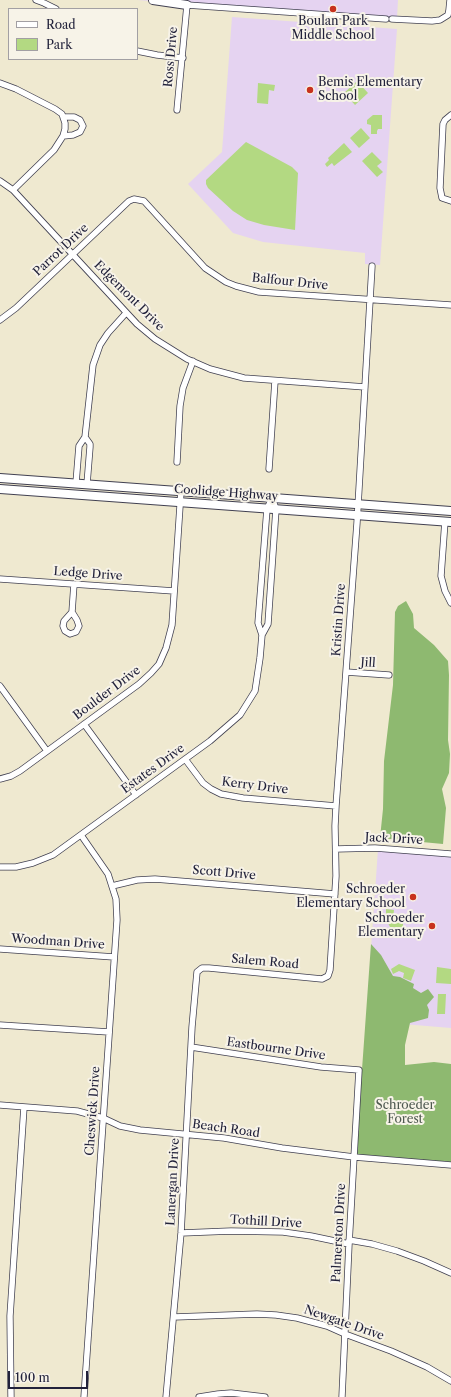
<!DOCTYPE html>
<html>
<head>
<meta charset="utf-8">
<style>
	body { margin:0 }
	#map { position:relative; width:451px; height:1397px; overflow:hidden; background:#efe9d0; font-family:"Libre Caslon Text",serif }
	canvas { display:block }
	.legend { position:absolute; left:8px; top:8px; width:130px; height:52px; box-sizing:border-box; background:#f7f3e8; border:1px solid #a29fa3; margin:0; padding:5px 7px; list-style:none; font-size:12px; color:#22223b }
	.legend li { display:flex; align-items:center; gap:8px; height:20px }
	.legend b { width:20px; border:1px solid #a29fa3 }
	.scale { position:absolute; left:8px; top:1371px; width:80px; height:18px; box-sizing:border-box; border:2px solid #22223b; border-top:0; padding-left:5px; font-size:12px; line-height:14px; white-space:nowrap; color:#22223b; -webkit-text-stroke:3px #f7f3e8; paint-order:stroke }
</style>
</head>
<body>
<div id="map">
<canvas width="451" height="1397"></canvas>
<ul class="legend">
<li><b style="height:5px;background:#fff"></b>Road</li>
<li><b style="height:11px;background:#b3d982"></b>Park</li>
</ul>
<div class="scale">100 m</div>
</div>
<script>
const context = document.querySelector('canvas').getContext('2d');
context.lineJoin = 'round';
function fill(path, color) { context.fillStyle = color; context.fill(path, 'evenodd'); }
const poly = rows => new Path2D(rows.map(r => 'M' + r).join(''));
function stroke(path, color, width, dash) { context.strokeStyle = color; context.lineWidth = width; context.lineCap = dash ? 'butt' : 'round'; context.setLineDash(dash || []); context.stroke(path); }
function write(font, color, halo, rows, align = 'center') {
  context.font = font + ' "Libre Caslon Text",serif'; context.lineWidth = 4; context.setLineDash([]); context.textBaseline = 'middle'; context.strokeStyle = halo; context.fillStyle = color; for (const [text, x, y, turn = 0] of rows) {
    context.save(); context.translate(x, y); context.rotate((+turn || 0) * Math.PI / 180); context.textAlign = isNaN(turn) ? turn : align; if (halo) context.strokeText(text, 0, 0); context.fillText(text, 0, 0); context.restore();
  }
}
fill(poly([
	[137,0,398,0,397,18],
	[232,17,397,29,380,265,365,264,365,253,263,242,233,233,188,184,222,152],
	[378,849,451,854,451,1028,366,1021]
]), '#e5d3f1');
fill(poly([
	[357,81,368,93,355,105,344,93],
	[258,83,275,85,274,91,269,90,268,104,257,103],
	[373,115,382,115,382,129,378,129,377,131,377,134,371,134,371,125,367,124,367,120],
	[361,128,370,138,359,148,350,138],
	[246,142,292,167,298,173,295,230,264,225,247,220,233,211,208,188,206,184,206,180],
	[344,143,352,152,334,166,332,163,327,167,325,164,329,160,328,158],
	[372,152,382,162,377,166,383,172,377,177,362,161],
	[386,909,394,910,393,919,403,921,403,928,390,927,386,919],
	[399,964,415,970,411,981,403,978,404,973,399,971,393,974,391,969],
	[437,967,451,969,451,984,436,983],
	[438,994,446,994,445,1014,437,1014]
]), '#b3d982');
fill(poly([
	[406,601,413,614,414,628,434,645,448,661,449,675,448,740,450,754,449,773,442,789,446,808,443,844,380,838,383,809,384,761,393,685,395,612,398,606],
	[371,944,381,955,393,976,400,977,414,984,413,988,421,993,428,989,434,997,427,1005,429,1010,428,1018,410,1023,405,1045,405,1065,434,1062,451,1064,451,1162,359,1155,356,1153]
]), '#8eb970');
const street = poly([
	[36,0,44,3,56,9],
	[392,19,432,21,440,20,448,15,449,10,450,0],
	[137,51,157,55,183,58],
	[0,83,16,89,55,109,62,114,65,123,65,129,63,136,54,150,13,190],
	[177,110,187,5,386,19],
	[451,115,445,120,443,124,440,188,442,198,451,201],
	[63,136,73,135,80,132,83,126,80,120,74,117,63,117],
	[0,181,13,190,137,324,155,339,187,359,210,369,244,378,365,387],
	[0,320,16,308,129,201,134,199,144,201,205,268,226,282,236,286,259,292,451,305],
	[85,437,90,444,90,447,87,484],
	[177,462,180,406,183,388,193,361],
	[269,469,275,381],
	[76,483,79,446,85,437,93,365,100,345,108,333,126,313],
	[445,521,441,576,445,591,451,603],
	[0,579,174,591],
	[72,612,77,620,79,626,76,632,70,634,65,631,63,626,64,621,72,612,74,584],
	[262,635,268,624,276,509,272,498],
	[346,672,389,675],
	[0,686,47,751],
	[84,724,136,795],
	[185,759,203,783,211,789,221,794,243,798,336,806],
	[0,779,11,776,20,771,139,684,151,673,159,664,166,648,172,625,181,491],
	[81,835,108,874,116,899,117,920,84,1397],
	[336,849,375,848,451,854],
	[0,867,16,867,33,863,53,855,210,741,240,715,255,691,260,658,262,635,258,623,267,509,272,498],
	[112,886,137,880,155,879,335,894],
	[0,949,114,957],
	[0,1025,109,1032],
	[191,1047,321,1067,359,1070,349,1244,342,1397],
	[0,1105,77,1111,103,1118,120,1126,140,1130,224,1138,282,1148,354,1157,451,1165],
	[181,1233,231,1231,283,1232,311,1236,349,1244],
	[349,1240,372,1244,397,1251,424,1261,451,1273],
	[174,1317,257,1314,276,1315,297,1318,327,1326,345,1334,391,1351,427,1367,451,1381],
	[11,1397,10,1316,24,1107],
	[166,1397,181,1233,192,1027,197,972,202,968,209,968,322,979,328,976,330,970,336,876,335,826,336,806,357,523,372,266],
	[199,1397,218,1394,231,1393,265,1397]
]);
const secondary = poly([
	[153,0,187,5],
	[0,478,451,511],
	[0,489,451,522]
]);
stroke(street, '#414051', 7);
stroke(secondary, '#414051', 10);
stroke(street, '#fff', 5.5);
stroke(secondary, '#fff', 8);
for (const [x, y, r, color] of [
	[333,9,4,"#c8321e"],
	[310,90,4,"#c8321e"],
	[413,897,4,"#c8321e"],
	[432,926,4,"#c8321e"]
]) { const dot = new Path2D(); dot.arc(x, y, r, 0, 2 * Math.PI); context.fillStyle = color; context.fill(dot); stroke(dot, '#f7f3e8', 1.5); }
write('12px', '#22223b', '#f7f3e8', [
	["Boulan Park",333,22,"center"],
	["Middle School",333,36,"center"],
	["Bemis Elementary",318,83,"left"],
	["School",318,97,"left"],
	["Schroeder",405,890],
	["Elementary School",405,904],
	["Schroeder",424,919],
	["Elementary",424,933]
], 'right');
write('12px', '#22223b', '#f7f3e8', [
	["Ross Drive",171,57,-85],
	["Parrot Drive",61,250,-43],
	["Balfour Drive",290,282,6],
	["Edgemont Drive",129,296,45],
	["Coolidge Highway",226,493,4],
	["Ledge Drive",88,574,4],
	["Kristin Drive",339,620,-86],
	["Jill",368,663,4],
	["Boulder Drive",107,693,-37],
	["Estates Drive",153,769,-36],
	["Kerry Drive",255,786,7],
	["Jack Drive",394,839,3],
	["Scott Drive",224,873,5],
	["Woodman Drive",58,942,4],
	["Salem Road",265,962,5],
	["Eastbourne Drive",276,1049,8],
	["Cheswick Drive",93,1111,-86],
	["Beach Road",226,1129,8],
	["Lanergan Drive",173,1182,-87],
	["Tothill Drive",266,1222,3],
	["Palmerston Drive",339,1233,-87],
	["Newgate Drive",344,1323,19]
]);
write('12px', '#4e5950', '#f7f3e8', [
	["Schroeder",405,1106],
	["Forest",405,1120]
]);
</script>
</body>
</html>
